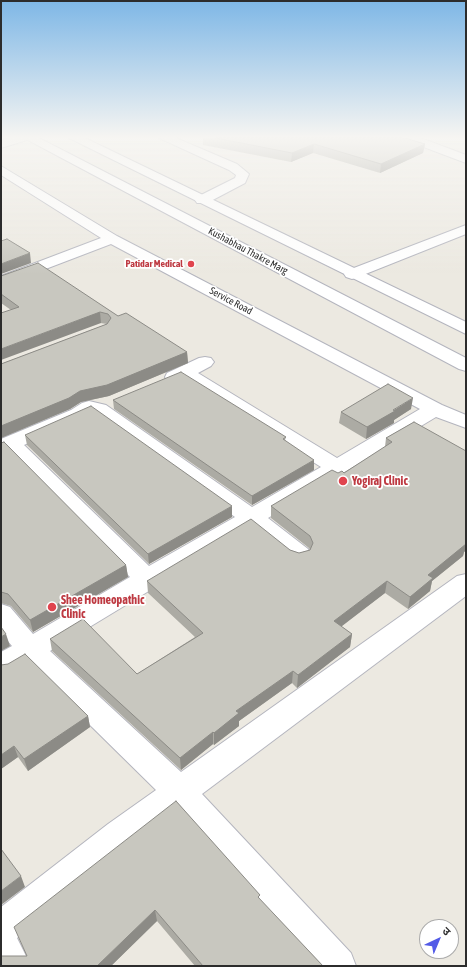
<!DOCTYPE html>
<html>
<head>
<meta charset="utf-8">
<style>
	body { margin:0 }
	#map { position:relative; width:467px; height:967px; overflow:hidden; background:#ece9e1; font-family:"Asap Condensed","Noto Sans Devanagari",sans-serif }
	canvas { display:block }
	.frame { position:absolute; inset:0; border:2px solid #2c2c2c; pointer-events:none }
	.north { position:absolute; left:419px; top:919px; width:40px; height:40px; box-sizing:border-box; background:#fff; border:1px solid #ababab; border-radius:50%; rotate:44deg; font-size:11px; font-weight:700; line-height:16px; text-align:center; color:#2c2c2c }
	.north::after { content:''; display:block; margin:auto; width:14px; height:18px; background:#535be7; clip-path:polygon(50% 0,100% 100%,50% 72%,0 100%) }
</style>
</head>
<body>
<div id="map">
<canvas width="467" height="967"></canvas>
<div class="frame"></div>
<div class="north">उ</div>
</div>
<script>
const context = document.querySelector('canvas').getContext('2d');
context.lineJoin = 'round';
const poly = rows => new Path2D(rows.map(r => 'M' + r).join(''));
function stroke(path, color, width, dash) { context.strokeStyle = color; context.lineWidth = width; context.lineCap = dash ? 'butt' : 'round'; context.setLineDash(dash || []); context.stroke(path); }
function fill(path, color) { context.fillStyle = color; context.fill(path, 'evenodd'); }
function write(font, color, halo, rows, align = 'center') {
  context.font = font + ' "Asap Condensed",sans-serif'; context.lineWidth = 3.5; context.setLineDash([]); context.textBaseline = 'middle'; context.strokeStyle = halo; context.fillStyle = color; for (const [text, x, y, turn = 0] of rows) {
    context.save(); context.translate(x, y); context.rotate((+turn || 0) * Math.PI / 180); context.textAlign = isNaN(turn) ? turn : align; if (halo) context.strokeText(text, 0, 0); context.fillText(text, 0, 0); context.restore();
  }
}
const minor = poly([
	[9,138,29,138,27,140,1,148,1,140,9,138],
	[403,138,421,138,466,155,466,163,405,140,403,138],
	[1,166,117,236,442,405,466,415,466,428,436,417,268,518,308,549,311,555,308,561,299,564,290,561,251,529,50,651,181,772,457,576,466,574,466,596,202,794,351,953,356,966,314,966,177,812,132,846,17,938,31,966,1,966,1,907,108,824,156,790,28,664,11,674,1,677,1,652,12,646,1,633,1,604,10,607,33,634,130,577,7,452,1,454,1,439,71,410,82,403,89,401,106,405,252,507,321,467,183,380,174,383,167,381,165,377,167,373,199,358,205,357,211,358,214,362,211,366,198,373,337,458,420,409,111,244,1,286,1,276,101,238,1,175,1,166],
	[93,414,235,517,149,566,24,445,93,414],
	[466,225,466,234,358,277,352,279,346,277,344,274,346,271,466,225]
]);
const tertiary = poly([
	[159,138,176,138,237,164,249,174,245,183,207,203,197,203,195,200,197,197,235,178,236,175,229,170,159,138]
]);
const secondary = poly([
	[24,138,39,138,466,358,466,371,459,369,24,138],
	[69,138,85,138,466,322,466,334,69,138]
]);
stroke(minor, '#b4b5be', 2);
stroke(tertiary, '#b4b5be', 2);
stroke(secondary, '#b4b5be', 2);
fill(minor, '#fff');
fill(tertiary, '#fff');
fill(secondary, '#fff');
fill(poly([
	[203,138,409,138,409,139,425,144,423,153,380,173,313,153,291,162,203,145],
	[1,276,118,316,187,352,188,363,109,396,81,402,70,409,1,438,1,364,107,324,11,310,1,303],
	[113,400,286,437,285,440,314,470,252,505,114,409],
	[411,409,394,420,394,423,366,439,339,423,341,412],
	[414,422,464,552,463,556,432,581,430,591,408,609,385,593,341,626,352,634,350,647,297,688,292,683,239,721,239,726,214,745,213,744,181,770,52,651,50,639,137,674,195,637,148,593,147,581,290,550,299,553,310,550,309,548,271,518,271,506,338,473,344,473,385,447,386,438],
	[25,435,232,517,149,564,27,445],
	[1,443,126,565,128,577,33,632,11,606,1,603],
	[1,665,88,716,90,727,28,771,18,757,1,769],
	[176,801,259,899,323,966,195,966,157,921,111,966,1,966,27,956]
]), '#acaba4');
fill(poly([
	[314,144,313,153,291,162,292,153],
	[425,144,423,153,380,173,381,164],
	[30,253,31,263,1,274,1,264],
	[100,312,101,323,1,360,1,349],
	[187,352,188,363,109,396,81,402,70,409,1,438,1,426,80,391],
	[413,398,411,409,394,420,394,423,366,439,367,427],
	[314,460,314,470,252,505,252,496],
	[232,506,232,517,149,564,148,554],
	[466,541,466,551,464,552,463,556,432,581,430,591,408,609,410,597,428,575],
	[126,565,128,577,33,632,30,620],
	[387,581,385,593,333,633,334,621],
	[6,634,10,646,1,651,1,637],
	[352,634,350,647,297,688,298,675],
	[293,671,292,683,239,721,239,726,214,745,214,733,236,711],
	[88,716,90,727,28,771,24,759],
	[213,732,213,744,181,770,180,758],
	[14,746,18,757,1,769,1,755],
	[21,876,25,887,1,905,1,891],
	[155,910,157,921,111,966,97,966]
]), '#8c8b86');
const building = poly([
	[216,138,405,138,425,144,381,164,314,144,292,153,216,138],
	[7,239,30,253,1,264,1,241,7,239],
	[38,263,118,316,126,313,187,352,107,385,80,391,69,398,1,426,1,364,107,324,111,318,108,314,100,312,1,349,1,313,19,307,1,294,1,276,38,263],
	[181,372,286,437,283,439,314,460,252,496,113,400,181,372],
	[388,384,413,398,393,410,395,411,367,427,341,412,388,384],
	[91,406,232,506,148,554,25,435,91,406],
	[414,422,466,451,466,541,465,542,466,543,466,544,428,575,433,578,410,597,387,581,334,621,352,634,298,675,293,671,236,711,239,713,214,733,213,732,180,758,50,639,83,619,137,674,203,633,147,581,251,519,290,550,299,553,310,550,313,543,310,536,271,506,332,470,338,473,342,471,344,473,392,442,386,438,414,422],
	[4,442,126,565,30,620,8,594,1,592,1,443,4,442],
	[1,627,6,634,1,637,1,627],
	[25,654,88,716,24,759,14,746,1,755,1,665,8,664,25,654],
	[176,801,260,895,258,897,323,966,203,966,155,910,97,966,1,966,1,956,27,956,14,927,176,801],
	[1,849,21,876,1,891,1,849]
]);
fill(building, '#c8c7bf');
stroke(building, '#8c8b86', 1);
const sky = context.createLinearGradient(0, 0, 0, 274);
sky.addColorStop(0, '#7eb7e6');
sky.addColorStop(0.5, '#f6f5f2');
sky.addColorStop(1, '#f6f5f200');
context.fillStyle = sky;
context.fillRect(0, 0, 467, 274);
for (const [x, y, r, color] of [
	[191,264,4,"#e0444e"],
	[343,481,5,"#e0444e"],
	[52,607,5,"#e0444e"]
]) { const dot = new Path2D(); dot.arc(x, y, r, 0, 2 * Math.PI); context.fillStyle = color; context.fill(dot); stroke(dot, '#fff', 1.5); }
write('10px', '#2c2c2c', '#fff', [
	["Kushabhau Thakre Marg",248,251,28],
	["Service Road",231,301,28]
]);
write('bold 10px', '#be3a42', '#fff', [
	["Patidar Medical",183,264]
], 'right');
write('bold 12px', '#be3a42', '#fff', [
	["Yogiraj Clinic",352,481],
	["Shee Homeopathic",61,600],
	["Clinic",61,614]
], 'left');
</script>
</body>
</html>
